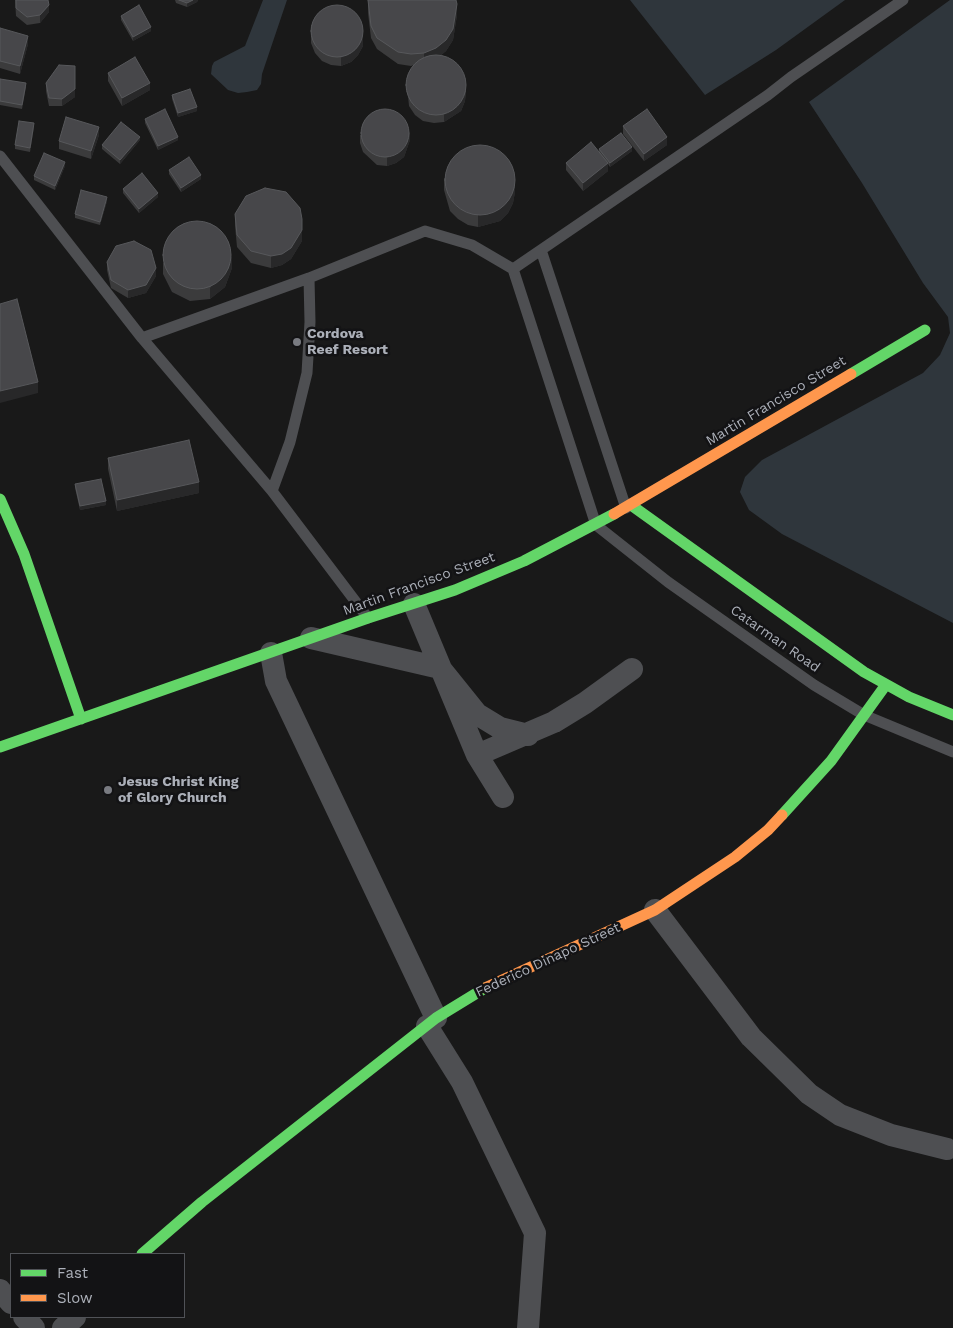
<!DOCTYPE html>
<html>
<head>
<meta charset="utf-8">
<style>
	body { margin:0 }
	#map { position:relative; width:953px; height:1328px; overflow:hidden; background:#191919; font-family:"Work Sans",sans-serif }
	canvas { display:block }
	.legend { position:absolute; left:10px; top:1253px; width:175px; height:65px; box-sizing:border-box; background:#131315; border:1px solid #505257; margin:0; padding:6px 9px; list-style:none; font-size:15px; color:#acb0b9 }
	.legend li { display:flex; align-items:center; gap:10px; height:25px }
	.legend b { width:25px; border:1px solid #505257 }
</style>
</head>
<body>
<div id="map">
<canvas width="953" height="1328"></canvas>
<ul class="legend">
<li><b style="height:6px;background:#63d668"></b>Fast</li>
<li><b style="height:6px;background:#ff974d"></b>Slow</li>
</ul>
</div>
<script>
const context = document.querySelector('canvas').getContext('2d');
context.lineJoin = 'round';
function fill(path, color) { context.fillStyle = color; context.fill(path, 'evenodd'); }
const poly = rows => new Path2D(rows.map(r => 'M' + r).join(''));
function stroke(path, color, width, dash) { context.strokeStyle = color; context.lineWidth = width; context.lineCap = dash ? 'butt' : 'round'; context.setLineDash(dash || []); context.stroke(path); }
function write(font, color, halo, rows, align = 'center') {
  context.font = font + ' "Work Sans",sans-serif'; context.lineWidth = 5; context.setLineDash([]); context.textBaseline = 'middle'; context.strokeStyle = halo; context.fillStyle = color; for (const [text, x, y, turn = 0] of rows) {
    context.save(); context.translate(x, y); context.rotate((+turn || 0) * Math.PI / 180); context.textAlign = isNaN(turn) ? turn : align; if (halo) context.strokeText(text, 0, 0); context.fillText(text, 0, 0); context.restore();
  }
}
fill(poly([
	[263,0,287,0,262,74,261,84,257,90,247,92,238,93,228,90,211,74,212,66,214,62,245,46],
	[630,0,845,0,776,50,705,95],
	[950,0,953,0,953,623,782,534,749,510,740,492,745,477,762,460,923,373,940,355,950,333,948,317,923,283,862,183,809,102]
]), '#2f363c');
stroke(poly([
	[0,156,142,338,272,491,368,618],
	[541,250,626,508],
	[513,269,768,95,791,77,903,0],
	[142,338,309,278,425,231,472,245,513,269,596,525,668,582,814,685,864,715,953,752],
	[272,491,290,442,307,373,310,322,309,278]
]), '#4e4f52', 11);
stroke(poly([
	[414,604,477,755,503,797],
	[311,638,440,668,477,714,500,728,528,735],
	[271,653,276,681,436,1018],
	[477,755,554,722,585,703,632,669],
	[655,910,751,1037,809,1094,840,1115,891,1135,947,1149],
	[427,1026,462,1082,535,1233,528,1328],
	[0,1290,11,1303],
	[24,1317,34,1328],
	[63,1328,75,1317]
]), '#4e4f52', 22);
stroke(poly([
	[851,374,925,330],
	[0,499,24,554,81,719],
	[631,505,864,672,909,697,953,715],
	[0,747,368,618,455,590,524,561,614,514],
	[782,815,831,761,885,686],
	[142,1254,202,1202,436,1018,485,988]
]), '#63d668', 11);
stroke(poly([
	[614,514,851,374],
	[485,988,655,910,735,857,768,830,782,815]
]), '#ff974d', 11);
fill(poly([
	[15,0,48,0,49,12,40,23,27,25,16,16],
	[175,0,198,0,197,2,187,7,176,3],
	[368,1,457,15,453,40,446,51,440,56,466,91,465,101,461,111,444,122,434,123,423,121,415,115,409,106,407,86,407,78,414,65,411,66,398,64,377,49,371,38,368,13],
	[121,16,151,31,133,41,121,20],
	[311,25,363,46,358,55,351,62,341,66,331,65,322,61,315,53,311,43],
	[0,30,28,44,20,74,0,68],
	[108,73,150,90,122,106,108,81],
	[0,79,26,87,22,109,0,105],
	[46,83,75,97,62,106,49,106,46,91],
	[172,95,197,111,178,117,172,99],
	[145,119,178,140,158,150,145,123],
	[623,126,667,145,644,161,623,134],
	[34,127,30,152,15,149,15,145],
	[99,135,91,159,59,149,59,141],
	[360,135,410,140,404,157,396,163,387,166,377,165,363,152,360,143],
	[140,140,120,164,102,149,102,145],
	[599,149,632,151,610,167,608,164,608,171,583,191,566,170,566,163,599,153],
	[65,166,55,190,34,180,34,176],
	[169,170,201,179,181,192,169,174],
	[444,178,515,192,513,203,508,213,500,221,478,227,468,225,458,219,450,211,444,190],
	[123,189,158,197,139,213,123,193],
	[107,201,100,225,75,218,75,214],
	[235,214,302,230,302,241,291,259,282,265,271,268,251,263,237,247,235,226],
	[107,262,156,276,146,293,128,298,111,288,107,270],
	[163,263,232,268,225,287,210,299,190,301,172,292,163,274],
	[108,458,199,493,117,511,108,469],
	[75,484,106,505,80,510,75,488]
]), '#3b3b3c');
fill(poly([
	[193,0,198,0,197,2,187,7,187,3],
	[457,4,457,15,453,40,446,51,436,59,424,64,424,53],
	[49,5,49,12,40,23,40,15],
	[151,27,151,31,133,41,133,37],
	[363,27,363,46,358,55,351,62,341,66,341,58],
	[28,36,28,44,20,74,20,66],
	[150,83,150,90,122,106,122,98],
	[466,83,465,101,461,111,444,122,444,115],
	[75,89,75,97,62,106,62,99],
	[197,107,197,111,178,117,178,113],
	[34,123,34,127,30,152,30,148],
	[99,127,99,135,91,159,91,151],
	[410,132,410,140,404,157,396,163,387,166,387,158],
	[140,137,140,140,120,164,120,160],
	[178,137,178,140,158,150,158,146],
	[667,137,667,145,644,161,644,154],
	[632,147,632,151,610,167,610,163],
	[65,162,65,166,55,190,55,186],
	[608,163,608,171,583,191,583,183],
	[201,175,201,179,181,192,181,188],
	[515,181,515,192,513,203,508,213,500,221,478,227,478,215],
	[158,193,158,197,139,213,139,209],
	[107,197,107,201,100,225,100,222],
	[302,219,302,241,291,259,282,265,271,268,271,256],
	[232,256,232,268,225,287,210,299,210,288],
	[156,268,156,276,146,293,128,298,128,290],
	[38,382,38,393,0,403,0,391],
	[199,482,199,493,117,511,117,500],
	[106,501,106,505,80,510,80,506]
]), '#282829');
const building = poly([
	[16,0,48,0,49,5,40,15,27,17,16,8,16,0],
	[179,0,193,0,187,3,179,0],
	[368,0,456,0,457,4,453,29,446,40,436,48,424,53,411,54,398,52,377,38,371,26,368,0],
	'311 31a26 26 0 1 1 52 0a26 26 0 1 1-52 0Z',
	[139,5,151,27,133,37,121,16,139,5],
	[0,28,28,36,20,66,0,61,0,28],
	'406 85a30 30 0 1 1 60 0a30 30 0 1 1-60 0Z',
	[135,57,150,83,122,98,108,73,135,57],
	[59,65,75,66,75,89,62,99,49,98,46,83,59,65],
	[0,79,26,83,22,105,0,101,0,79],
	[190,89,197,107,178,113,172,95,190,89],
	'361 133a24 24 0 1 1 48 0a24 24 0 1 1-48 0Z',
	[165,109,178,137,158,146,145,119,165,109],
	[647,109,667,137,644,154,623,126,647,109],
	[66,117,99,127,91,151,59,141,66,117],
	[19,121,34,123,30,148,15,145,19,121],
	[121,122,140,137,120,160,102,145,121,122],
	[621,133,632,147,610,163,599,149,621,133],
	[591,142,608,163,583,183,566,163,591,142],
	'445 180a35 35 0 1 1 70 0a35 35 0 1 1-70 0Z',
	[44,153,65,162,55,186,34,176,44,153],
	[189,157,201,175,181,188,169,170,189,157],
	[142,173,158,193,139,209,123,189,142,173],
	[265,188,286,192,300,208,302,219,302,230,291,248,282,254,271,256,251,251,237,235,235,214,246,196,265,188],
	[81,190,107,197,100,222,75,214,81,190],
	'163 255a34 34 0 1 1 68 0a34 34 0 1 1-68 0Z',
	[134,241,151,250,156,268,146,285,128,290,111,280,107,262,116,246,134,241],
	[17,299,38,382,0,391,0,304,17,299],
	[189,440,199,482,117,500,108,458,189,440],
	[101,479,106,501,80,506,75,484,101,479]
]);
fill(building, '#47474a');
stroke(building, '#57585b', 1);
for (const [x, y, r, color] of [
	[297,342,5,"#797b81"],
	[108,790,5,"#797b81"]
]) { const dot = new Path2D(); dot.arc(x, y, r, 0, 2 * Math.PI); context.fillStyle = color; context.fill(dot); stroke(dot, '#131315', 2); }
write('bold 14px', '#acb0b9', '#131315', [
	["Cordova",307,334],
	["Reef Resort",307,350],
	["Jesus Christ King",118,782],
	["of Glory Church",118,798]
], 'left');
write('14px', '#acb0b9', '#131315', [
	["Martin Francisco Street",776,401,-31],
	["Martin Francisco Street",419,584,-20],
	["Catarman Road",775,639,35],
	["Federico Dinapo Street",548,960,-25]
]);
</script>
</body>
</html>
